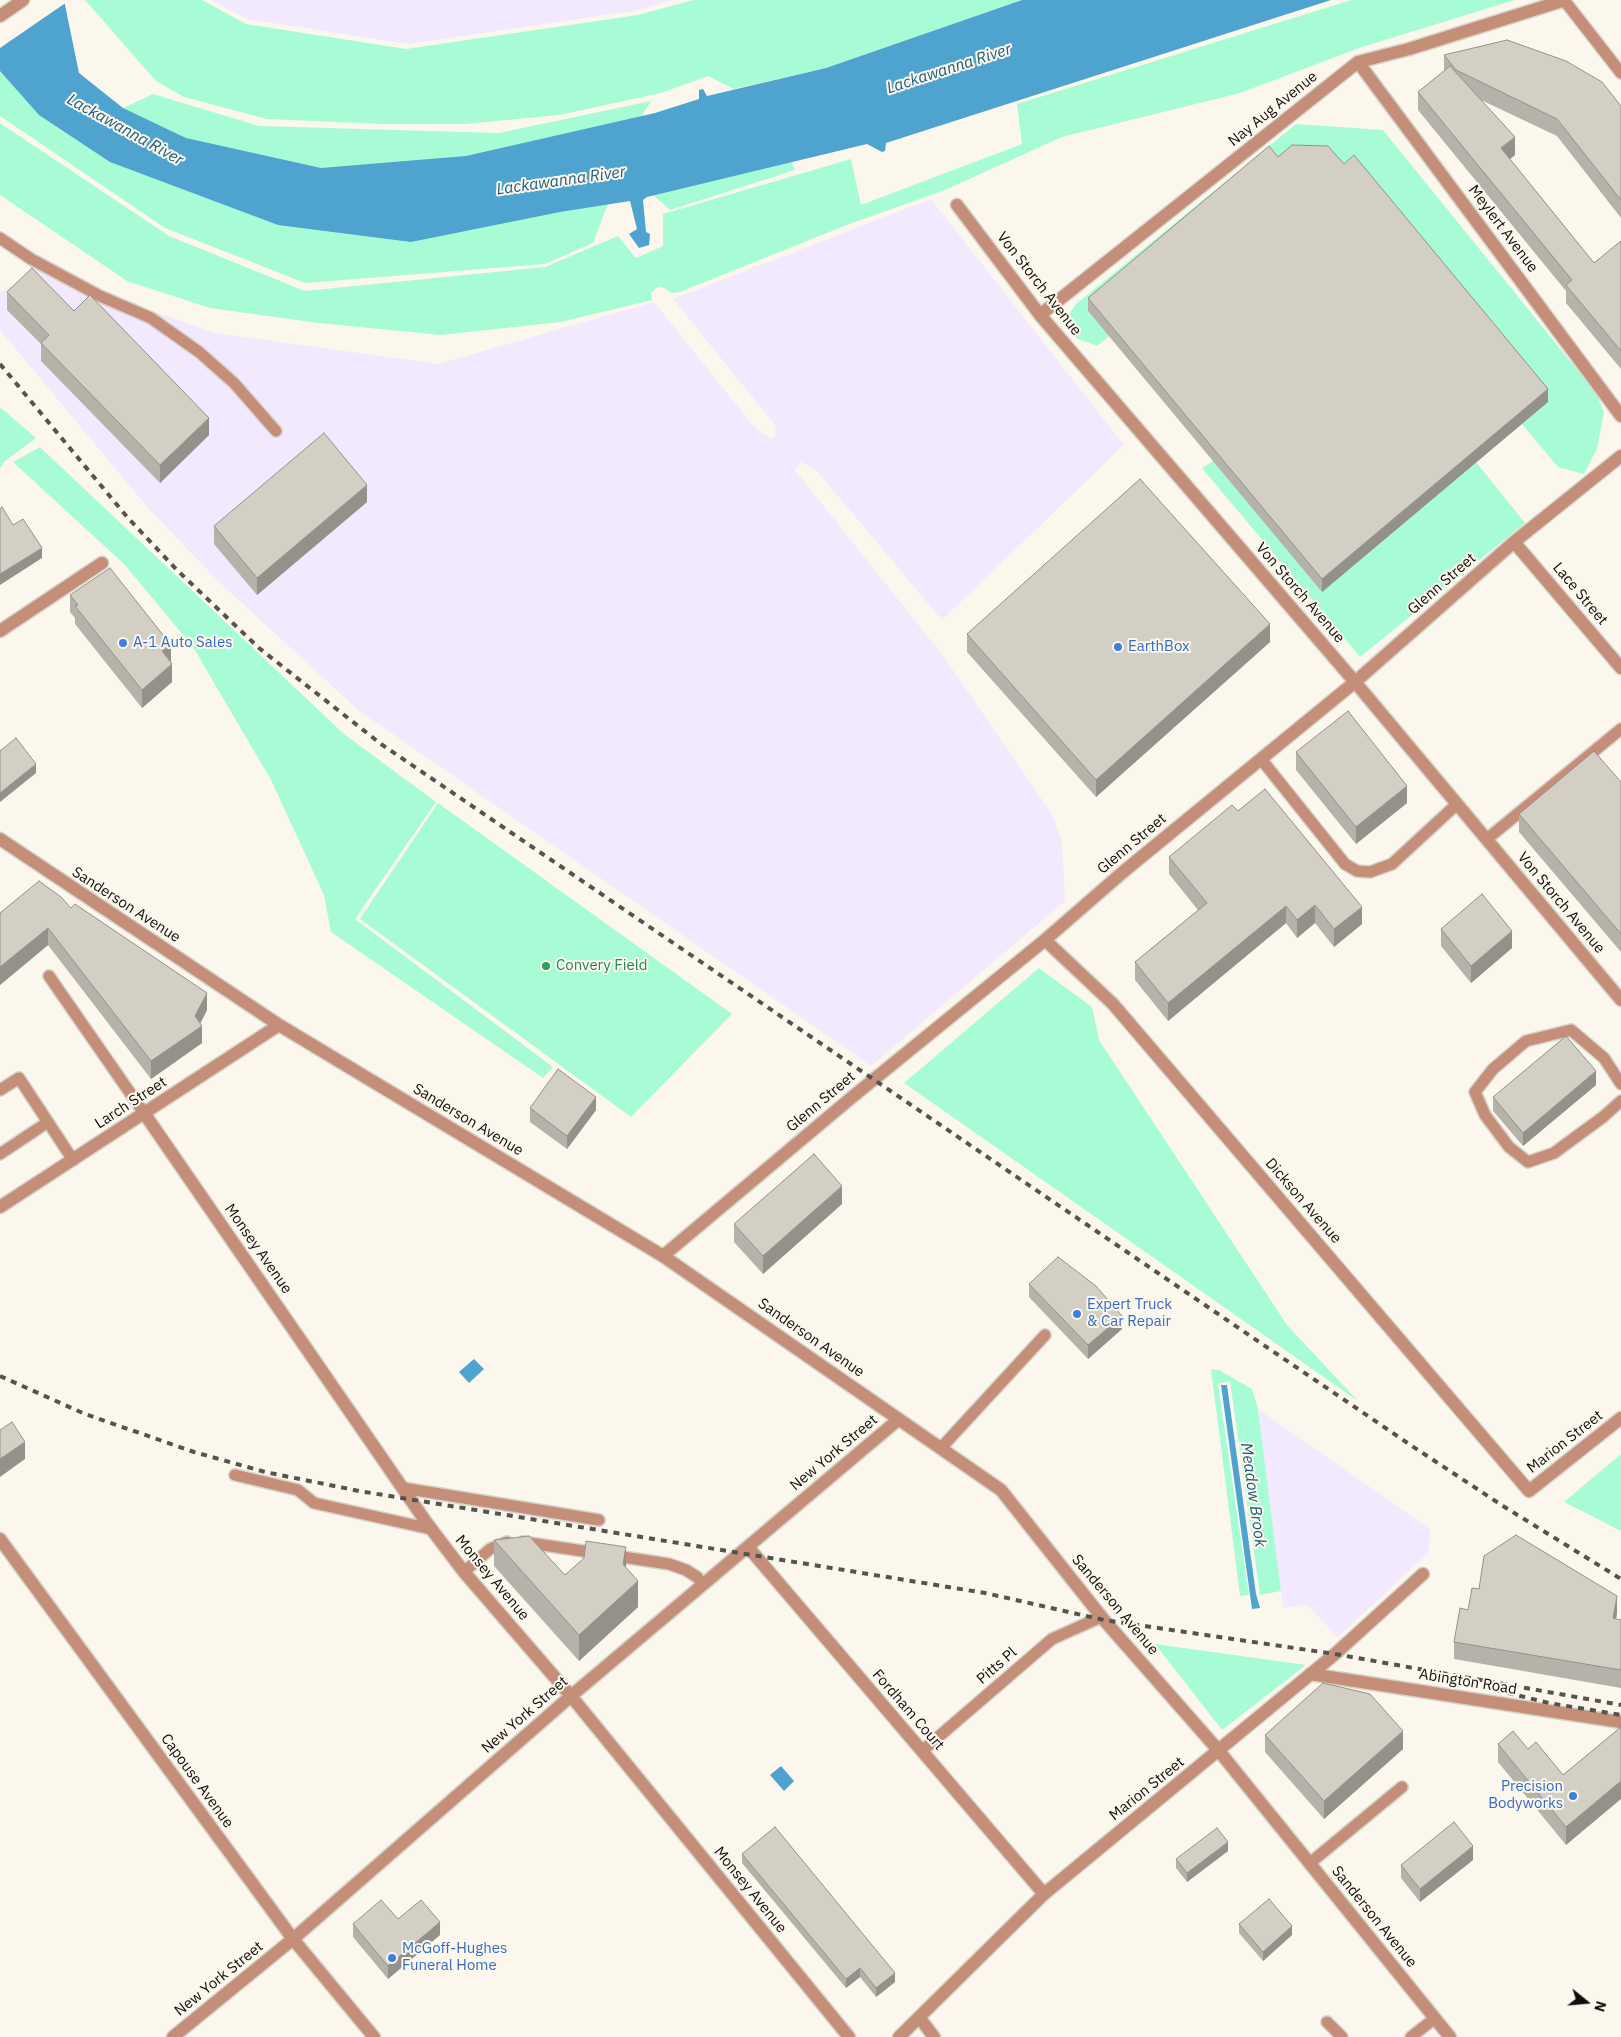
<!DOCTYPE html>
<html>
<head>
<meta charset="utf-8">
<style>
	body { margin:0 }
	#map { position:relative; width:1621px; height:2037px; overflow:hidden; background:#fcf7ed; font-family:"IBM Plex Sans",sans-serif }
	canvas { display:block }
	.north { position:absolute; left:1561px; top:1977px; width:50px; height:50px; -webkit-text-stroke:4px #fcf7ed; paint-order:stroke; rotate:107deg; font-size:14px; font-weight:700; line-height:20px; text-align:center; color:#110f0c }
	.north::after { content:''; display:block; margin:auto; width:18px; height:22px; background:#110f0c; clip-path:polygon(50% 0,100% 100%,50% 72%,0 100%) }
</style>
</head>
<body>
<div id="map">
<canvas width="1621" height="2037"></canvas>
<div class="north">N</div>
</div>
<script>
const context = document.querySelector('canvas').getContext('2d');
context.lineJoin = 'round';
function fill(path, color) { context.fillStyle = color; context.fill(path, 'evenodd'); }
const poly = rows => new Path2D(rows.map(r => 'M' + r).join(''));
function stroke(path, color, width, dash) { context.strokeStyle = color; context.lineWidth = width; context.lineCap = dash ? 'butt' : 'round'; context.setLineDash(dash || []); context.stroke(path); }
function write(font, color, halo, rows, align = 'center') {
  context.font = font + ' "IBM Plex Sans",sans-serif'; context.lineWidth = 4; context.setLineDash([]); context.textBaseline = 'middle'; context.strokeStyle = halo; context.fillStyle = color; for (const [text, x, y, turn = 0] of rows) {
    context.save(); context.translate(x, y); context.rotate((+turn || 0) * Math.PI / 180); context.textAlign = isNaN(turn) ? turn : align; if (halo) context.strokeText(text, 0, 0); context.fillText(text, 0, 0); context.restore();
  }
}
fill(poly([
	[211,0,673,0,632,11,408,44,247,19],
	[931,199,1124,445,942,620,816,470,801,462,795,470,944,657,1052,814,1062,843,1065,901,871,1066,358,710,219,582,148,508,0,330,0,293,48,260,107,296,216,333,438,364,654,302,755,428,772,439,776,434,775,425,673,299],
	[1258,1409,1430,1529,1429,1552,1338,1637,1307,1605,1283,1608]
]), '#f2e9fe');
fill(poly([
	[85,0,202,0,246,24,406,49,638,15,693,0,1022,0,826,68,734,89,708,76,661,93,559,115,465,124,383,124,267,119,184,97,156,81],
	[1351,0,1515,0,1362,47,1240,93,1062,137,945,190,844,226,680,292,672,293,662,287,656,288,651,293,652,300,561,322,441,335,318,323,210,308,127,281,0,195,0,123,169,236,305,291,545,267,618,236,636,258,663,246,663,214,851,159,861,205,1022,144,1017,104],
	[0,36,94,122,153,94,259,126,499,133,651,101,640,119,593,243,545,264,305,283,165,228,0,116],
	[1296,124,1383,130,1596,393,1604,412,1597,449,1584,474,1558,467,1522,424,1548,402,1088,311,1109,336,1097,346,1076,338,1068,328,1067,317,1076,304],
	[786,152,795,170,670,210,653,195],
	[0,407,36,438,5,461,0,468],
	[40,447,344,734,436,802,355,919,553,1067,543,1078,331,932,324,895,271,780,193,647,125,565,13,462],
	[1213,461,1476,462,1525,523,1360,657,1202,468],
	[438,803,732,1014,631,1117,360,919],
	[1039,968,1092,1007,1099,1040,1287,1325,1358,1401,904,1083],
	[1211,1369,1219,1370,1252,1389,1258,1409,1281,1591,1260,1595,1230,1381,1218,1384,1249,1595,1240,1596],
	[1621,1454,1621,1531,1564,1502],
	[1155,1644,1306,1665,1222,1730]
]), '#a8fcd5');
fill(poly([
	[0,0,64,0,79,73,123,108,186,138,321,168,466,156,655,113,699,99,699,90,703,89,707,96,826,68,1022,0,1331,0,886,143,885,151,882,152,867,144,647,197,643,200,646,232,650,234,649,245,639,248,629,234,637,229,630,201,560,212,411,242,278,225,110,162,39,115,0,71],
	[474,1359,484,1369,469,1383,459,1372],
	[1221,1385,1227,1385,1256,1594,1260,1608,1252,1609],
	[781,1766,794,1781,784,1791,770,1775]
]), '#4fa3cf');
fill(poly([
	[0,0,66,0,67,2,0,48]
]), '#fcf7ed');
const lane = poly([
	[1564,0,1621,73],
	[0,238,31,259,100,296,151,318,199,352,234,383,276,431],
	[1261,759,1345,864,1357,871,1370,872,1392,864,1457,804],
	[1487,839,1621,729],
	[49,976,144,1113],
	[1621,1084,1604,1058,1571,1030,1526,1041,1493,1069,1475,1092,1485,1115,1509,1147,1528,1162,1554,1153,1603,1117,1621,1101],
	[0,1090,19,1078,73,1160],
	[0,1154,48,1122],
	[941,1448,1045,1335],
	[235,1475,298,1490,314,1503,431,1529],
	[403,1488,599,1520],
	[523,1542,669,1564,686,1570,697,1577,703,1585],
	[464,1572,490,1549,507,1542],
	[922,1751,1052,1639,1101,1617],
	[1310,1863,1402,1787],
	[1327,2022,1342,2037],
	[1411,2037,1435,2018]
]);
const street = poly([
	[0,16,23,0],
	[1358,62,1621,416],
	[957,205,1040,315,1355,682,1621,1000],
	[1040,315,1358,62,1409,49,1565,0],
	[1514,542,1621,668],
	[0,631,102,563],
	[0,839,279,1025,663,1256,1001,1490,1104,1620,1219,1751,1450,2037],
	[1045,940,1113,1004,1529,1491,1621,1418],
	[144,1113,426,1522,464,1572,571,1696,849,2037],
	[0,1207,279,1025],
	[663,1256,851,1098,1045,940,1123,872,1355,682,1514,542,1621,456],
	[0,1539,293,1939,374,2037],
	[748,1547,1044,1894],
	[1310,1674,1621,1722],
	[919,2017,934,2037],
	[173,2037,293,1939,571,1696,899,1419],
	[899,2037,1044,1894,1335,1654,1423,1574]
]);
stroke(lane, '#d6d2c9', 14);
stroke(street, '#d6d2c9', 15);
stroke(lane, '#c48e78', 11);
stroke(street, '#c48e78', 12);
stroke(poly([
	[0,364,128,518,177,570,259,648,381,744,1409,1444,1503,1506,1621,1579],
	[0,1376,85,1414,194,1452,265,1472,359,1491,985,1593,1104,1620,1335,1654,1621,1705],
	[1496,1690,1549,1703,1621,1715]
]), '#56534e', 4, [6, 6]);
fill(poly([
	[1444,55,1621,106,1621,218,1557,136,1481,100,1515,155,1510,159,1594,263,1621,241,1621,369,1566,303,1566,291,1418,110,1418,92,1444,71],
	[1278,157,1548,402,1322,592,1088,311,1088,298],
	[7,292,74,311,209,435,160,483,41,361,41,344,7,310],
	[367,502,257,595,214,544,214,526],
	[70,595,171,662,172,682,142,708,75,624,75,618,70,612],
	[967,634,1270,642,1096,797,967,652],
	[1296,752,1407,803,1356,844,1296,770],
	[1621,782,1621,952,1519,832,1519,814],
	[1238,811,1362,924,1334,947,1315,923,1297,938,1286,923,1168,1021,1135,980,1135,962,1198,910,1169,874,1169,857],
	[71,908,207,1010,200,1023,202,1043,151,1079,48,945,0,985,0,913],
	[1441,929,1512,948,1471,983,1441,946],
	[1596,1085,1523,1146,1493,1111,1493,1097],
	[530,1108,596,1110,567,1149,530,1122],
	[842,1204,763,1274,734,1242,734,1224],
	[1029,1284,1122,1329,1088,1359,1029,1297],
	[494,1540,565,1575,626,1567,638,1607,579,1661,494,1566],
	[1468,1610,1617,1613,1616,1619,1621,1620,1621,1688,1454,1659,1454,1642],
	[1621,1727,1566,1845,1498,1762,1498,1744,1528,1749,1563,1775],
	[1265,1735,1403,1749,1324,1819,1265,1752],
	[1228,1851,1187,1882,1176,1868,1176,1859],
	[742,1854,895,1982,876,1997,860,1977,846,1988,742,1863],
	[1473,1860,1420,1902,1401,1878,1401,1865],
	[398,1919,440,1935,388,1979,353,1937,353,1924],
	[1239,1924,1292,1935,1263,1961,1239,1933]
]), '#b5b2a9');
fill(poly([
	[1515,137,1515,155,1501,166,1501,148],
	[1548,389,1548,402,1322,592,1322,579],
	[209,418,209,435,160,483,160,465],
	[367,485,367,502,257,595,257,578],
	[42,548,42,558,0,585,0,574],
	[1270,624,1270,642,1096,797,1096,780],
	[171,645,171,662,162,651],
	[172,664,172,682,142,708,142,690],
	[36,764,36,773,0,802,0,793],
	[1407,786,1407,803,1356,844,1356,827],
	[1315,905,1315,923,1297,938,1297,920],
	[1286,906,1286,923,1168,1021,1168,1003],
	[1362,907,1362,924,1334,947,1334,929],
	[48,928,48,945,0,985,0,967],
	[1512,931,1512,948,1471,983,1471,966],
	[207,993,207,1010,198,1028,202,1026,202,1043,151,1079,151,1061,195,1016],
	[1596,1071,1596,1085,1523,1146,1523,1133],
	[596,1097,596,1110,567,1149,567,1136],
	[842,1186,842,1204,763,1274,763,1256],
	[1122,1316,1122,1329,1088,1359,1088,1345],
	[25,1442,25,1459,0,1477,0,1459],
	[626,1547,626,1573,623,1564],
	[638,1581,638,1607,579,1661,579,1635],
	[1617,1596,1617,1613,1613,1636,1613,1618],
	[1403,1731,1403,1749,1324,1819,1324,1801],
	[1621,1781,1621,1799,1566,1845,1566,1827],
	[1228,1842,1228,1851,1187,1882,1187,1873],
	[1473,1846,1473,1860,1420,1902,1420,1889],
	[440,1922,440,1935,388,1979,388,1966],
	[1292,1926,1292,1935,1263,1961,1263,1952],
	[860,1968,860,1977,846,1988,846,1979],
	[895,1973,895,1982,876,1997,876,1988]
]), '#94918a');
const building = poly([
	[1507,40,1566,61,1602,82,1621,106,1621,200,1557,119,1456,70,1444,55,1507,40],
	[1450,66,1515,137,1501,148,1594,263,1621,241,1621,351,1566,285,1572,280,1418,92,1450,66],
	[1292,145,1328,146,1344,164,1354,155,1548,389,1322,579,1088,298,1269,146,1278,157,1292,145],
	[32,268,74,311,90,295,209,418,160,465,41,343,49,335,7,292,32,268],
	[324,433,367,485,257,578,214,526,324,433],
	[1140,479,1270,624,1096,780,967,634,1140,479],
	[2,507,13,525,23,519,42,548,0,574,0,509,2,507],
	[110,568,171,645,162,651,172,664,142,690,75,606,78,605,70,595,110,568],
	[1348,711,1407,786,1356,827,1296,752,1348,711],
	[16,738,36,764,0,793,0,751,16,738],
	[1594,751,1621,782,1621,934,1519,814,1594,751],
	[1265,789,1362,907,1334,929,1315,905,1297,920,1286,906,1168,1003,1135,962,1207,903,1169,857,1232,805,1238,811,1265,789],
	[39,881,61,897,71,908,75,904,207,993,195,1016,202,1026,151,1061,48,928,0,967,0,913,39,881],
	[1482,894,1512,931,1471,966,1441,929,1482,894],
	[1566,1036,1596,1071,1523,1133,1493,1097,1566,1036],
	[558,1069,596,1097,567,1136,530,1108,558,1069],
	[814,1154,842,1186,763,1256,734,1224,814,1154],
	[1058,1257,1096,1286,1122,1316,1088,1345,1029,1284,1058,1257],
	[12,1422,25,1442,0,1459,0,1430,12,1422],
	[1516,1535,1617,1596,1613,1618,1621,1620,1621,1670,1454,1642,1460,1608,1468,1610,1472,1588,1479,1589,1484,1556,1516,1535],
	[529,1536,565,1575,584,1558,586,1541,626,1547,623,1564,638,1581,579,1635,494,1540,529,1536],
	[1323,1683,1370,1694,1403,1731,1324,1801,1265,1735,1323,1683],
	[1621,1727,1621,1781,1566,1827,1498,1744,1513,1731,1528,1749,1536,1742,1563,1775,1621,1727],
	[1454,1822,1473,1846,1420,1889,1401,1865,1454,1822],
	[775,1827,895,1973,876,1988,860,1968,846,1979,742,1854,775,1827],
	[1217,1828,1228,1842,1187,1873,1176,1859,1217,1828],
	[1269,1899,1292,1926,1263,1952,1239,1924,1269,1899],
	[381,1900,398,1919,421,1900,440,1922,388,1966,353,1924,381,1900]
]);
fill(building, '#d3cfc5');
stroke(building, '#94918a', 1);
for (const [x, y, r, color] of [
	[123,643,5,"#3f7fe0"],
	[1118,647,5,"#3f7fe0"],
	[546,966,5,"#2e9e5b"],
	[1077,1314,5,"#3f7fe0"],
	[1573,1796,5,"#3f7fe0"],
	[392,1958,5,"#3f7fe0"]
]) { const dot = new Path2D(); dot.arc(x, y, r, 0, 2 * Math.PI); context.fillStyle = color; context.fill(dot); stroke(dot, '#fcf7ed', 2); }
write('15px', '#110f0c', '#fcf7ed', [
	["Nay Aug Avenue",1273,109,-39],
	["Meylert Avenue",1503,229,53],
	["Von Storch Avenue",1039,284,52],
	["Glenn Street",1442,584,-41],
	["Von Storch Avenue",1300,593,49],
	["Lace Street",1580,594,50],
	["Glenn Street",1132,844,-40],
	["Von Storch Avenue",1561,903,50],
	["Sanderson Avenue",126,905,33],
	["Glenn Street",821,1102,-40],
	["Larch Street",131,1103,-33],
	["Sanderson Avenue",468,1120,31],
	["Dickson Avenue",1303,1201,49],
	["Monsey Avenue",258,1249,55],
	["Sanderson Avenue",811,1338,35],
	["Marion Street",1565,1442,-38],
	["New York Street",834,1453,-40],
	["Monsey Avenue",492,1578,50],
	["Sanderson Avenue",1115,1605,50],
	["Pitts Pl",997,1666,-41],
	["Abington Road",1468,1682,9],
	["Fordham Court",908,1710,49],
	["New York Street",525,1715,-41],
	["Capouse Avenue",197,1781,54],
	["Marion Street",1147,1789,-39],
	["Monsey Avenue",750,1890,51],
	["Sanderson Avenue",1374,1917,51],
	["New York Street",219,1979,-39]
]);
write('15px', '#366cbe', '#fcf7ed', [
	["A-1 Auto Sales",133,643],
	["EarthBox",1128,647],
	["Expert Truck",1087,1305],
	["& Car Repair",1087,1322],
	["Precision",1563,1787,"right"],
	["Bodyworks",1563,1804,"right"],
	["McGoff-Hughes",402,1949],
	["Funeral Home",402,1966]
], 'left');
write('15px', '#27864d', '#fcf7ed', [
	["Convery Field",556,966]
], 'left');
write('italic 16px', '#1b5c7a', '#fcf7ed', [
	["Lackawanna River",949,69,-18],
	["Lackawanna River",125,130,29],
	["Lackawanna River",561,181,-8],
	["Meadow Brook",1253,1495,82]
]);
</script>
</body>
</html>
